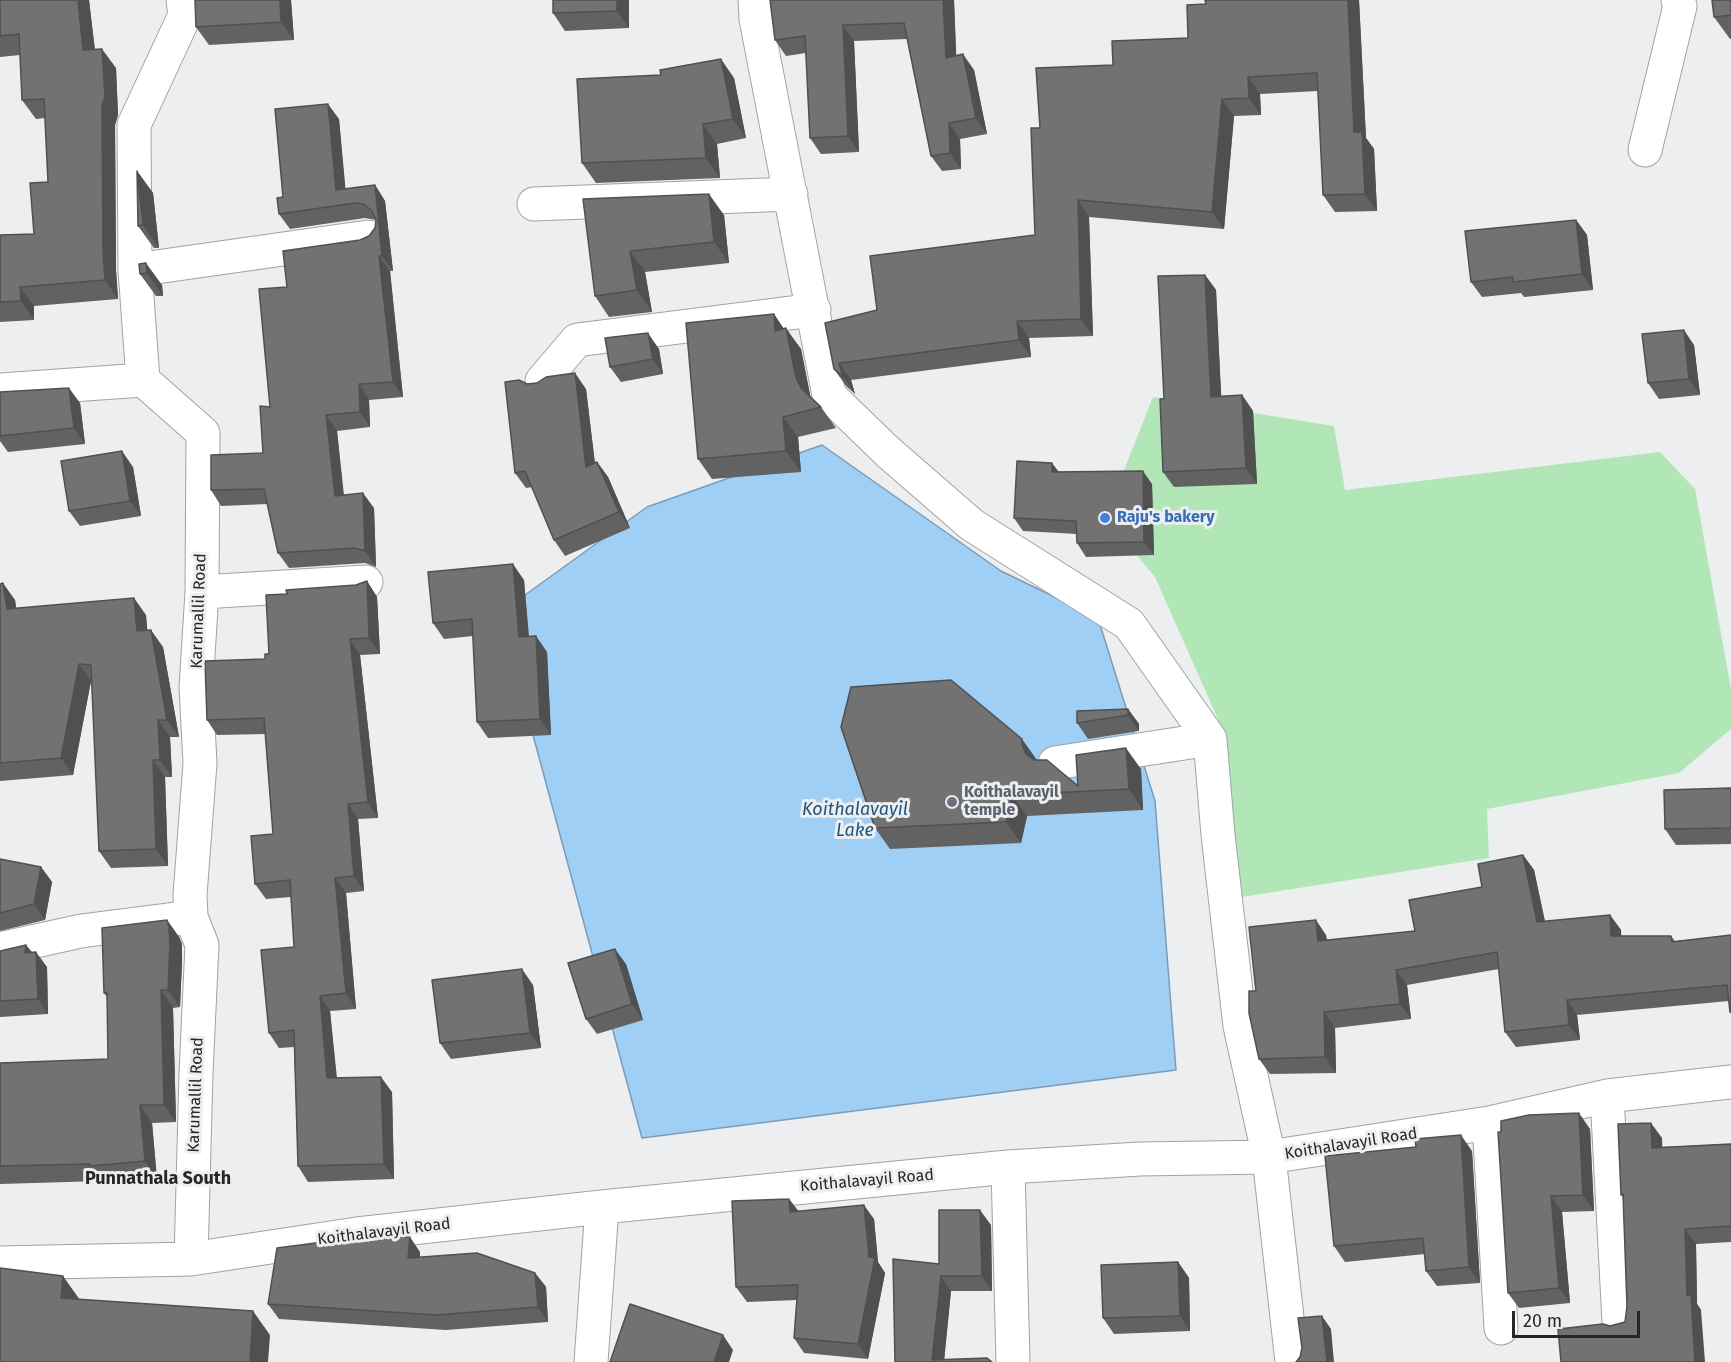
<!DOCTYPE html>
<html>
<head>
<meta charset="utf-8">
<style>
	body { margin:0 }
	#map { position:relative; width:1731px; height:1362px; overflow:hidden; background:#edeef0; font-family:"Fira Sans",sans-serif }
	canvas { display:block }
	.scale { position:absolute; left:1512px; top:1311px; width:128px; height:27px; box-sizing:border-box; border:3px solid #262627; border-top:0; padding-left:8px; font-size:18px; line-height:21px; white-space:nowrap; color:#262627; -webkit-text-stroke:4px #edeef0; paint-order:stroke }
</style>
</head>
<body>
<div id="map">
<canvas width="1731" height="1362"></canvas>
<div class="scale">20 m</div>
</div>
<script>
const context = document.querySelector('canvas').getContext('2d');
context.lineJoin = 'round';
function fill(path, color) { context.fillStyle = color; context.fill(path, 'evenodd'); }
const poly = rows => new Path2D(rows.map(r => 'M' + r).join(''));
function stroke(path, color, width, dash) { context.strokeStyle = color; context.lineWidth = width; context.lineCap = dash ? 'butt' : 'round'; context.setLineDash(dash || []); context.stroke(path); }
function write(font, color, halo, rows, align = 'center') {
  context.font = font + ' "Fira Sans",sans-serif'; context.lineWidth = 6; context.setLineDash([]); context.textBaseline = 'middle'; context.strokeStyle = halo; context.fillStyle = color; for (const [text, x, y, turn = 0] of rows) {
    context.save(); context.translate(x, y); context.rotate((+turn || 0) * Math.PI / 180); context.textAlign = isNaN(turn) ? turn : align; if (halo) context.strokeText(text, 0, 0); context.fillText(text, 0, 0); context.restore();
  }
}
fill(poly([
	[1153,397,1334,426,1345,490,1660,452,1695,489,1731,689,1731,729,1679,773,1487,809,1489,858,1242,897,1221,726,1155,577,1105,518]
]), '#b1e7b7');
const water = poly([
	[822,445,1001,571,1098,618,1155,801,1176,1070,642,1138,500,613,647,507,822,445]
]);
fill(water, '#a0cff6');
stroke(water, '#7b9cb8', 1.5);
const minor = poly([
	[183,0,185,15,134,125,135,270,143,380,203,433,202,592,196,687,200,763,190,895,191,917,202,945,196,1073,191,1259],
	[755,0,756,19,829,395,888,452,972,525,1129,624,1210,739],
	[1645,150,1680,6,1678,0],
	[534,204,791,194],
	[135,270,368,237],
	[542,381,577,340,814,310],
	[0,390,143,380],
	[202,592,366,582],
	[1055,763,1210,739,1218,835,1240,1026,1269,1157,1292,1362],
	[0,949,81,931,191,917],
	[1607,1096,1619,1322],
	[1489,1123,1501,1328],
	[1008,1167,1013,1362],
	[0,1263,191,1259,357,1234,602,1207,1008,1167,1140,1159,1269,1157,1489,1123,1607,1096,1731,1082],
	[591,1362,602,1207]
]);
stroke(minor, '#a2a2a4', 35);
stroke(minor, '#fff', 33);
fill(poly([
	[0,0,89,0,95,50,116,68,118,115,115,125,116,270,118,299,34,306,34,320,0,322,0,235,34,234,48,182,45,118,36,119,22,100,20,55,0,57],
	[195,0,291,0,294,40,209,45,196,27],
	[629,0,629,28,565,31,553,13],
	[770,0,954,0,956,56,974,70,987,134,960,139,961,169,942,171,931,156,907,39,854,41,859,152,821,154,810,138,806,53,786,56,775,40],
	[1359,0,1366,138,1374,149,1377,211,1335,212,1323,195,1318,91,1260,94,1261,115,1234,116,1224,229,1089,217,1093,336,1029,338,1031,357,851,380,855,394,846,386,834,369,877,310,1035,235,1040,128,1113,65,1188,38],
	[1731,0,1731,39,1730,39,1714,17],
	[734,78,746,138,717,144,720,178,596,183,582,163],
	[339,119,345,189,375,185,385,201,393,271,390,271,403,397,369,400,370,427,337,431,344,495,374,508,376,567,365,563,289,568,278,553,268,504,221,506,211,490,263,453,287,287,360,240,369,236,375,228,376,220,365,218,290,229,279,214,283,197],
	[137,171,153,193,159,248,154,248,138,226],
	[583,199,724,215,729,263,645,272,652,312,609,317,595,296],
	[1576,220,1587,235,1593,290,1524,297,1521,293,1482,297,1471,282],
	[139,264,162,285,163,296,156,296,140,274],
	[1205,275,1216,290,1221,396,1242,395,1253,411,1257,484,1174,487,1163,472,1164,399],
	[774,314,784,329,801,349,810,396,821,407,836,428,798,437,801,472,712,479,698,459],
	[1694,345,1700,395,1659,399,1648,383],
	[659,349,663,374,621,382,610,367],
	[527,384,586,389,595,463,597,462,608,477,630,528,565,556,554,540,532,487,526,488,515,473],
	[0,392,80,403,85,444,8,452,0,441],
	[1052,463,1059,472,1152,484,1154,555,1086,557,1077,543,1077,534,1023,531,1014,518],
	[133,467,141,516,80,526,69,511],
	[524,580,529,637,547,652,551,735,488,738,477,722,473,636,444,639,433,623],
	[367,581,377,597,380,654,360,655,378,818,358,819,364,891,346,893,356,1009,330,1011,337,1078,392,1092,394,1179,308,1182,298,1166,294,1047,279,1048,269,1033,294,947,291,897,266,899,255,884,273,834,265,734,217,735,207,720,265,659,269,654,287,594,356,585],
	[0,584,15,600,16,609,146,615,147,630,163,647,179,737,170,737,172,777,165,777,168,866,111,868,99,851,92,681,91,681,73,775,0,781],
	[1128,709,1139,724,1139,731,1088,739,1077,723],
	[1036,760,1078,786,1141,769,1143,810,1027,816,1021,843,890,849,875,828],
	[1731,788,1731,844,1676,845,1665,829],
	[1523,855,1534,870,1545,921,1610,915,1621,930,1621,936,1671,936,1675,941,1731,935,1731,1014,1730,1012,1729,1001,1577,1015,1580,1040,1516,1047,1505,1032,1499,969,1407,985,1411,1019,1335,1028,1336,1073,1270,1074,1259,1059,1256,991,1326,935,1327,940,1415,931,1482,887],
	[0,859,41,867,52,882,45,920,0,931],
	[167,920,179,937,182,944,182,961,180,1007,173,1008,176,1122,152,1123,157,1179,103,1183,101,1181,0,1184,0,1063,108,1059,107,997,104,993],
	[26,945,32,952,47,967,48,1014,0,1017,0,951],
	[626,964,643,1020,597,1034,586,1019],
	[533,985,541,1048,451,1059,440,1043],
	[1590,1129,1594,1211,1562,1212,1570,1303,1519,1308,1508,1293,1501,1132],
	[1662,1138,1662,1147,1731,1144,1731,1242,1696,1244,1697,1304,1701,1310,1610,1326,1625,1322,1627,1306,1623,1197,1621,1195],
	[1472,1151,1480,1283,1437,1286,1426,1271,1425,1254,1345,1262,1334,1246],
	[789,1199,798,1211,874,1219,878,1262,885,1273,868,1359,804,1353,794,1338,797,1300,747,1302,736,1287],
	[991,1225,992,1291,951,1291,944,1359,895,1362,939,1264],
	[420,1252,420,1258,535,1273,546,1287,548,1322,446,1330,279,1319,268,1304],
	[1178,1262,1189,1278,1190,1331,1114,1334,1103,1318]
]), '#626263');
fill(poly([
	[78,0,89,0,97,69,83,50],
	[280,0,291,0,294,40,281,22],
	[617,0,629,0,629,28,617,11],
	[943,0,954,0,957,73,946,58],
	[1348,0,1359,0,1366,138,1374,149,1377,211,1365,194,1354,132],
	[843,25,854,41,859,152,848,136],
	[102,49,116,68,118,115,115,125,116,270,118,299,105,280,103,251],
	[963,54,974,70,987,134,976,118],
	[721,59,734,78,746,138,733,119],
	[1248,77,1260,94,1261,115,1249,98],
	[1222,99,1234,116,1224,229,1212,212],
	[328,104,339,119,347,205,336,190],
	[949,123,960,139,961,169,950,153],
	[703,124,717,144,720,178,706,158],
	[137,171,153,193,159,248,143,225],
	[375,185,385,201,393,271,382,256],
	[709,194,724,215,729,263,714,242],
	[1078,200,1089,217,1093,336,1081,319],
	[1576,220,1587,235,1593,290,1582,274],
	[630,251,645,272,652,312,637,290],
	[379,256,390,271,403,397,393,382],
	[146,263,162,285,163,296,147,273],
	[1205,275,1216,290,1222,412,1211,397],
	[20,287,34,306,34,320,21,301],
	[774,314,787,334,786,328,801,349,811,399,801,388,796,378,775,331],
	[1017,321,1029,338,1031,357,1019,340],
	[1684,330,1694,345,1700,395,1689,379],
	[648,333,659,349,663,374,653,359],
	[839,363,851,380,855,394,843,377],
	[575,373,586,389,597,482,586,467],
	[359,384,369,400,370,427,360,412],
	[69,388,80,403,85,444,74,428],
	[1242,395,1253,411,1257,484,1246,468],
	[326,415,337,431,345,511,335,496],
	[783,417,798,437,801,472,786,451],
	[122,451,133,467,141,516,130,501],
	[597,462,608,477,630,528,619,512],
	[1052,463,1061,476,1052,472],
	[1143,471,1152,484,1154,555,1144,542],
	[363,493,374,508,376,567,365,551],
	[513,564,524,580,530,653,519,637],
	[367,581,377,597,380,654,369,638],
	[3,583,15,600,19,626,7,609],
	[134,598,146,615,149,649,137,631],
	[151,630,163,647,179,737,167,720],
	[536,636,547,652,551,735,540,719],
	[350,639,360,655,378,818,368,802],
	[79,664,91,681,73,775,61,758],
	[1128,709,1139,724,1139,731,1128,715],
	[158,720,170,737,172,777,160,760],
	[1022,739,1037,760,1037,766,1026,754,1022,745],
	[1126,748,1141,769,1143,810,1129,789],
	[153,760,165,777,168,866,156,849],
	[1012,795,1027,816,1021,843,1006,822],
	[348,804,358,819,364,891,354,876],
	[1523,855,1534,870,1548,937,1537,922],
	[41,867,52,882,45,920,34,904],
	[335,878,346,893,356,1009,346,993],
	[1610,915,1621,930,1622,951,1611,936],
	[167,920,179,937,182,944,182,961,180,1007,168,990],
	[1316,920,1326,935,1329,957,1318,941],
	[26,945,36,959,36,952,47,967,48,1014,38,999,25,953],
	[615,949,626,964,643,1020,632,1004],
	[522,969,533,985,541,1048,530,1033],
	[1396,970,1407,985,1411,1019,1400,1004],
	[161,990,173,1008,176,1122,164,1105],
	[320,996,330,1011,338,1094,327,1078],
	[1567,1000,1577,1015,1580,1040,1569,1025],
	[1324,1012,1335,1028,1336,1073,1325,1057],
	[381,1077,392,1092,394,1179,384,1164],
	[140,1105,152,1123,157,1179,145,1161],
	[1579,1113,1590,1129,1594,1211,1583,1195],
	[1651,1123,1662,1138,1663,1163,1652,1148],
	[1461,1135,1472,1151,1480,1283,1469,1267],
	[1551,1196,1562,1212,1570,1303,1559,1288],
	[789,1199,800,1213,790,1212],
	[864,1205,874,1219,878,1262,885,1273,868,1359,858,1344,869,1257],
	[980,1210,991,1225,992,1291,982,1276],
	[1685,1229,1696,1244,1697,1304,1701,1310,1705,1362,1695,1362,1687,1295],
	[410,1237,420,1252,418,1273,408,1258],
	[1178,1262,1189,1278,1190,1331,1180,1316],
	[535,1273,546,1287,548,1322,538,1307],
	[63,1276,80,1300,61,1298],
	[941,1276,951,1291,944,1362,932,1360],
	[253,1311,270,1335,268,1362,250,1362],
	[1322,1316,1331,1329,1334,1362,1327,1362],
	[723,1335,733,1350,729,1362,714,1362]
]), '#505050');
const building = poly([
	[0,0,78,0,83,50,102,49,105,96,102,106,103,251,105,280,20,287,21,301,0,302,0,235,34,234,30,183,48,182,44,99,22,100,19,34,0,36,0,0],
	[195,0,280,0,281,22,196,27,195,0],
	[553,0,617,0,617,11,553,13,553,0],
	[770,0,943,0,946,58,963,54,976,118,949,123,950,153,931,156,904,23,843,25,848,136,810,138,805,36,775,40,770,0],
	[1205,0,1348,0,1354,132,1362,132,1365,194,1323,195,1317,73,1248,77,1249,98,1222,99,1212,212,1078,200,1081,319,1017,321,1019,340,839,363,843,377,834,369,825,323,877,310,870,256,1035,235,1031,128,1040,128,1036,68,1113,65,1112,41,1188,38,1187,5,1206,4,1205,0],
	[1712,0,1731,0,1731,15,1714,17,1712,0],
	[721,59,733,119,703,124,706,158,582,163,577,79,661,75,660,70,721,59],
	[328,104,336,190,375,185,382,256,379,256,393,382,359,384,360,412,326,415,335,496,363,493,365,551,354,548,278,553,264,489,211,490,211,455,263,453,260,406,270,407,259,289,287,287,283,251,360,240,369,236,375,228,376,220,372,211,364,204,355,203,279,214,277,198,283,197,275,109,328,104],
	[137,171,143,225,138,226,137,171],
	[709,194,714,242,630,251,637,290,595,296,583,199,709,194],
	[1576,220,1582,274,1513,282,1513,277,1471,282,1465,231,1576,220],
	[146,263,147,273,140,274,139,264,146,263],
	[1205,275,1211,397,1242,395,1246,468,1163,472,1160,399,1164,399,1158,276,1205,275],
	[774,314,775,331,786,328,796,378,801,388,821,407,783,417,786,451,698,459,686,323,774,314],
	[1684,330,1689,379,1648,383,1642,334,1684,330],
	[648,333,653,359,610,367,605,338,648,333],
	[575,373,586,467,597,462,619,512,554,540,525,471,515,473,505,382,519,380,527,384,537,383,546,377,575,373],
	[69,388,74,428,0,436,0,392,69,388],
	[122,451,130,501,69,511,61,461,122,451],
	[1017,461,1052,463,1052,472,1143,471,1144,542,1077,543,1076,521,1014,518,1017,461],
	[513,564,519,637,536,636,540,719,477,722,472,619,433,623,428,572,513,564],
	[367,581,369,638,350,639,368,802,348,804,354,876,335,878,346,993,320,996,327,1078,381,1077,384,1164,298,1166,294,1030,269,1033,261,950,294,947,290,880,255,884,251,836,273,834,264,718,207,720,205,661,265,659,265,654,269,654,266,595,287,594,286,590,356,585,367,581],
	[3,583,7,609,134,598,137,631,151,630,167,720,158,720,160,760,153,760,156,849,99,851,91,665,79,664,61,758,0,763,0,584,3,583],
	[951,680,1022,739,1022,745,1026,754,1034,760,1047,760,1078,786,1076,755,1126,748,1129,789,1012,795,1006,822,875,828,841,727,851,687,951,680],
	[1128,709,1128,715,1077,723,1077,711,1128,709],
	[1731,788,1731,828,1665,829,1664,790,1731,788],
	[1523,855,1537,922,1610,915,1611,936,1671,936,1672,942,1731,935,1731,1012,1730,1012,1727,985,1567,1000,1569,1025,1505,1032,1497,952,1396,970,1400,1004,1324,1012,1325,1057,1259,1059,1249,1013,1249,991,1256,991,1249,927,1316,920,1318,941,1415,931,1409,900,1482,887,1478,864,1523,855],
	[0,859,41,867,34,904,0,913,0,859],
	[167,920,169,927,170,944,168,990,161,990,164,1105,140,1105,145,1161,90,1166,90,1164,0,1166,0,1063,108,1059,107,993,104,993,102,928,167,920],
	[26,945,25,953,36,952,38,999,0,1001,0,951,26,945],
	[615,949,632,1004,586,1019,568,963,615,949],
	[522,969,530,1033,440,1043,432,980,522,969],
	[1579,1113,1583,1195,1551,1196,1559,1288,1508,1293,1498,1132,1501,1132,1501,1121,1529,1115,1579,1113],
	[1651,1123,1652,1148,1731,1144,1731,1226,1685,1229,1687,1295,1691,1295,1695,1362,1561,1362,1558,1329,1603,1324,1610,1326,1625,1322,1627,1306,1623,1194,1621,1195,1618,1124,1651,1123],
	[1461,1135,1469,1267,1426,1271,1423,1238,1334,1246,1325,1156,1416,1147,1415,1139,1461,1135],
	[789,1199,790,1212,864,1205,869,1257,875,1258,858,1344,794,1338,798,1285,736,1287,732,1201,789,1199],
	[939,1210,980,1210,982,1276,941,1276,932,1360,987,1358,992,1362,895,1362,893,1259,939,1264,939,1210],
	[377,1235,410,1237,408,1258,477,1253,535,1273,538,1307,436,1315,268,1304,277,1248,377,1235],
	[1178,1262,1180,1316,1103,1318,1101,1265,1178,1262],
	[0,1268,63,1276,61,1298,253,1311,250,1362,0,1362,0,1268],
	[630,1304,723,1335,714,1362,610,1362,630,1304],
	[1322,1316,1327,1362,1296,1362,1300,1357,1302,1348,1298,1318,1322,1316]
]);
fill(building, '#727273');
stroke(building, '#505050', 1.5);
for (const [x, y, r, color] of [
	[1105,518,6,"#3f7fe0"],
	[952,802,6,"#6b7280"]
]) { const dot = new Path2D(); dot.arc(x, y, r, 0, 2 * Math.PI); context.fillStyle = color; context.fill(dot); stroke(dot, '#edeef0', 2); }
write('bold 16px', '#366cbe', '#edeef0', [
	["Raju's bakery",1117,518]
], 'left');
write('16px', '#262627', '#edeef0', [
	["Karumallil Road",199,611,-88],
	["Karumallil Road",196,1095,-88],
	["Koithalavayil Road",1351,1144,-9],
	["Koithalavayil Road",867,1181,-5],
	["Koithalavayil Road",384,1232,-7]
]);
write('bold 16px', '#5b616d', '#edeef0', [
	["Koithalavayil",964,793],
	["temple",964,811]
], 'left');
write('italic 18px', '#1a5780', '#edeef0', [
	["Koithalavayil",855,810],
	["Lake",855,831]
]);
write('bold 18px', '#262627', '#edeef0', [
	["Punnathala South",158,1179]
]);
</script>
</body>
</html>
